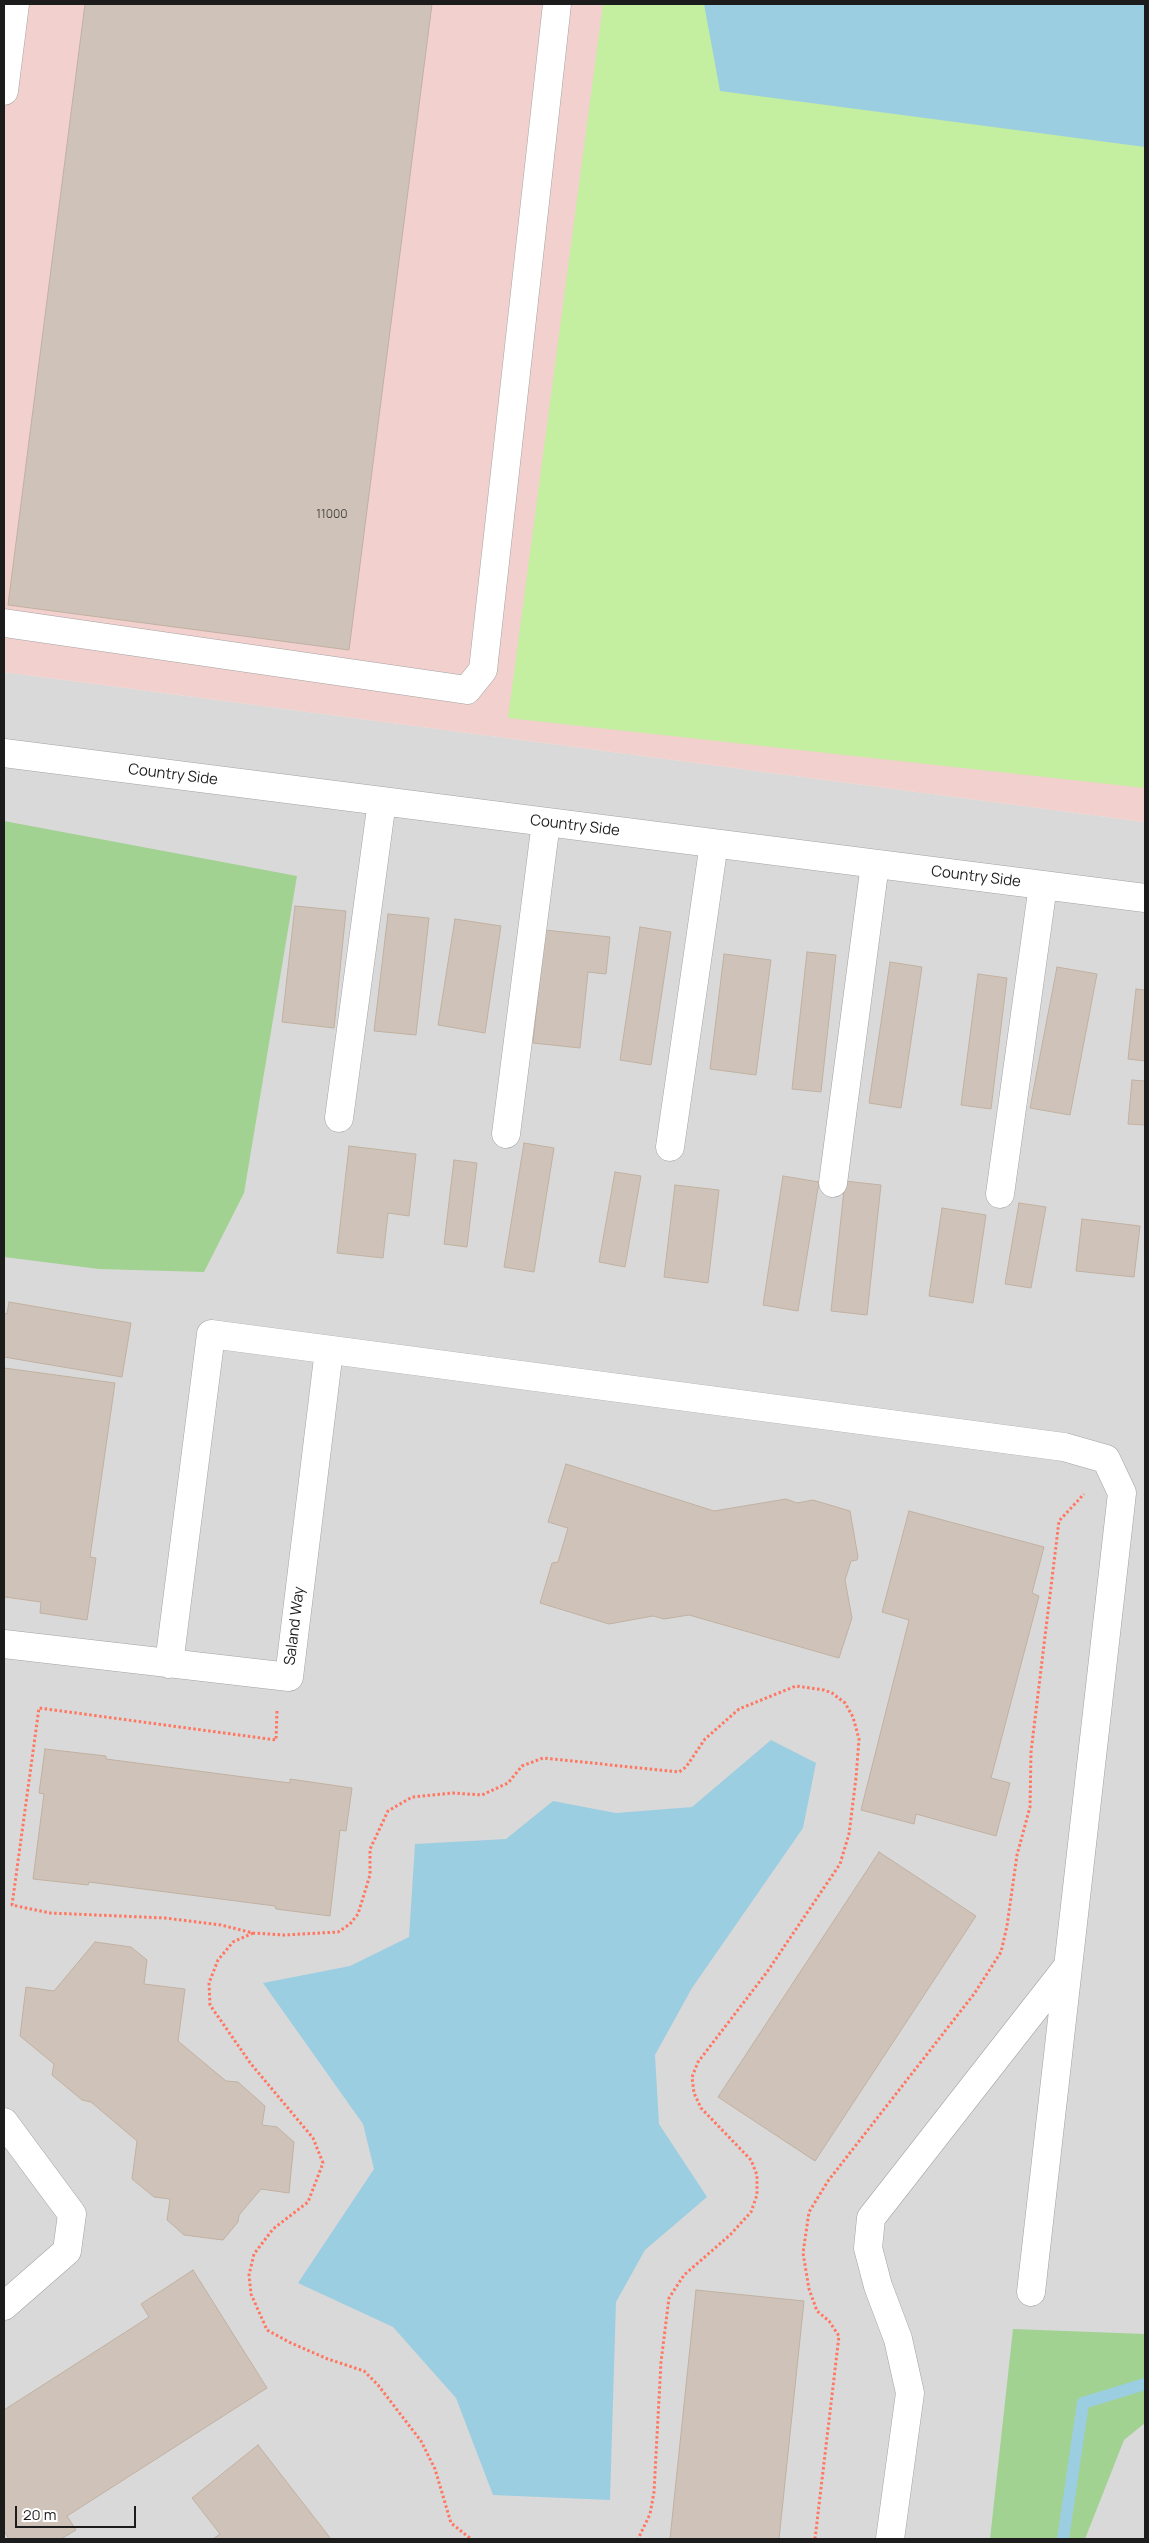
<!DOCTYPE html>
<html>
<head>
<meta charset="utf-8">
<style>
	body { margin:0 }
	#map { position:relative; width:1149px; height:2543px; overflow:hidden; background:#efeae0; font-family:Manrope,sans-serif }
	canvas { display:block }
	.frame { position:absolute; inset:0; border:5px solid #1c1c1c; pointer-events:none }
	.scale { position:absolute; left:15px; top:2506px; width:121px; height:22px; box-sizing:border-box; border:2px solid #1c1c1c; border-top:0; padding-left:6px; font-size:15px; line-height:18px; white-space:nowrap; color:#1c1c1c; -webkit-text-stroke:4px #fff; paint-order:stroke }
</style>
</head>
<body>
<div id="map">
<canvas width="1149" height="2543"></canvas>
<div class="frame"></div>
<div class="scale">20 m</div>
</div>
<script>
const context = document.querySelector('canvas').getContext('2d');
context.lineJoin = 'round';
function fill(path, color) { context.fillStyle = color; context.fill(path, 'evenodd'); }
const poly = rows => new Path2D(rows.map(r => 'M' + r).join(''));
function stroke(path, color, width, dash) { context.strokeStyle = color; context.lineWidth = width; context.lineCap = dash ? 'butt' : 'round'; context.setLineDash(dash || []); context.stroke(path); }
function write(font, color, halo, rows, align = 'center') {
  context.font = font + ' Manrope,sans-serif'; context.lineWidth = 4; context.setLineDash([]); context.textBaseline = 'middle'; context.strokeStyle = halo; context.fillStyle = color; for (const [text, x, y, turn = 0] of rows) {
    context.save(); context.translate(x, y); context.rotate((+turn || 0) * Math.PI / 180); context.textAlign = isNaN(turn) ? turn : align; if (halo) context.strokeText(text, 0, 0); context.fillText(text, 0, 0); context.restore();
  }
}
fill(poly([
	[4,672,1145,822,1145,2539,4,2539]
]), '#dad9d9');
fill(poly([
	[4,4,1145,4,1145,822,4,672]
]), '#f2d0cd');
fill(poly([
	[603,4,1145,4,1145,788,508,718]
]), '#c4eea0');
fill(poly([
	[4,821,297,876,244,1193,204,1272,99,1269,4,1257],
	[1013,2329,1145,2334,1145,2423,1124,2440,1085,2539,990,2539]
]), '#a1d291');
fill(poly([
	[704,4,1145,4,1145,147,720,91],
	[771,1740,816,1763,803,1828,692,1988,655,2055,659,2124,707,2197,645,2250,616,2302,610,2500,493,2495,456,2398,393,2327,298,2283,374,2169,363,2124,263,1983,350,1966,409,1937,415,1844,506,1839,553,1801,616,1813,692,1807]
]), '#9ccee1');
stroke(poly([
	[1063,2539,1083,2403,1145,2384]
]), '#9ccee1', 12);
const building = poly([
	[85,4,432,4,349,650,8,605,85,4],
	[295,906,346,911,334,1028,282,1022,295,906],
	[388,914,429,918,416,1035,374,1031,388,914],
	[455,919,501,926,485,1033,438,1025,455,919],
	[640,927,671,932,651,1065,620,1060,640,927],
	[545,930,610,937,606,974,588,972,580,1048,533,1043,545,930],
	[807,952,836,955,821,1092,792,1089,807,952],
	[724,954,771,960,756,1075,710,1069,724,954],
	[890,962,922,967,901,1108,869,1103,890,962],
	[1057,967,1097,974,1070,1115,1030,1108,1057,967],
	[978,974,1007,978,991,1109,961,1105,978,974],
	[1136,989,1145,990,1145,1061,1128,1059,1136,989],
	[1132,1080,1145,1081,1145,1125,1128,1124,1132,1080],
	[524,1143,554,1148,534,1272,504,1267,524,1143],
	[349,1146,416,1154,409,1216,388,1213,383,1258,337,1253,349,1146],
	[454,1160,477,1163,467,1247,444,1244,454,1160],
	[615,1172,641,1176,625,1267,599,1262,615,1172],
	[783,1176,819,1182,798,1311,763,1305,783,1176],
	[845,1181,881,1185,867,1315,831,1311,845,1181],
	[675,1185,719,1190,708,1283,664,1277,675,1185],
	[1019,1203,1046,1207,1031,1288,1005,1284,1019,1203],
	[942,1208,986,1215,973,1303,929,1296,942,1208],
	[1082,1219,1140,1226,1134,1277,1076,1271,1082,1219],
	[9,1302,131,1323,122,1377,4,1357,4,1313,7,1314,9,1302],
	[4,1368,115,1383,90,1557,96,1558,87,1620,40,1613,41,1602,5,1597,4,1602,4,1368],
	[566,1464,714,1511,786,1499,797,1503,813,1500,850,1511,858,1557,857,1560,851,1561,845,1580,852,1618,839,1658,689,1615,664,1619,653,1616,609,1624,540,1603,552,1563,558,1562,568,1528,548,1522,566,1464],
	[909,1511,1044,1547,1032,1593,1039,1596,991,1778,1010,1783,996,1836,916,1814,914,1824,861,1810,909,1620,882,1612,909,1511],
	[45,1749,106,1756,106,1759,290,1783,290,1779,352,1788,346,1831,340,1830,330,1916,276,1909,275,1906,89,1882,88,1885,33,1879,44,1794,39,1793,45,1749],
	[879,1852,976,1916,815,2161,718,2097,879,1852],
	[95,1942,131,1947,147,1960,144,1984,185,1989,178,2041,226,2081,238,2082,265,2106,262,2125,277,2127,294,2142,289,2193,261,2189,239,2215,238,2222,223,2240,184,2235,167,2220,170,2199,154,2197,132,2179,137,2141,91,2102,82,2100,52,2075,54,2064,20,2036,26,1987,54,1991,95,1942],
	[193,2270,267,2388,67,2516,76,2530,61,2539,9,2539,4,2531,4,2410,149,2317,141,2304,193,2270],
	[696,2290,804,2301,779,2539,670,2539,696,2290],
	[258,2445,331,2539,213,2539,220,2534,192,2498,258,2445]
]);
fill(building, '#cfc3b9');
stroke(building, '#c1b1a1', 1);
const minor = poly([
	[4,91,15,4],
	[4,623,467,690,483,670,557,4],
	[4,753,1145,898],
	[339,1118,382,801],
	[506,1134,546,822],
	[670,1147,714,843],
	[833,1183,875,864],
	[1000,1194,1043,885],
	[4,1644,289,1677,329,1350],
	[169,1664,211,1334,1064,1447,1106,1459,1122,1493,1031,2292],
	[4,2122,72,2214,67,2251,4,2306],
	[890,2539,910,2393,898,2339,878,2286,868,2248,871,2218,1068,1966]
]);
stroke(minor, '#a3a3a3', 29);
stroke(poly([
	[277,1711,276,1740,39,1708,12,1905,50,1913,165,1918,221,1925,253,1933,284,1935,338,1932,350,1924,358,1914,370,1875,370,1849,388,1811,412,1797,453,1793,482,1795,508,1783,522,1766,543,1758,679,1772,686,1767,705,1739,739,1709,796,1686,824,1690,832,1693,845,1703,853,1717,859,1739,856,1778,849,1834,840,1864,767,1972,698,2062,692,2077,694,2093,701,2108,751,2160,757,2175,757,2195,751,2212,730,2235,684,2275,669,2298,661,2362,654,2492,650,2514,638,2539],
	[253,1933,233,1942,218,1960,209,1983,210,2005,251,2064,313,2138,323,2163,308,2202,273,2229,254,2254,249,2275,251,2294,267,2330,289,2342,328,2359,364,2371,378,2385,421,2441,435,2469,451,2523,471,2539],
	[815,2539,839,2336,829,2321,817,2311,809,2289,803,2253,809,2212,828,2181,974,1994,1001,1952,1007,1926,1017,1855,1030,1807,1031,1752,1059,1521,1084,1494]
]), '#ff7761', 3, [2.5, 2.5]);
stroke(minor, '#fff', 28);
write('12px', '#494643', null, [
	["11000",332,515]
]);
write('15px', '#1c1c1c', '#fff', [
	["Country Side",173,775,7],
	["Country Side",575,826,7],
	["Country Side",976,877,7],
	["Saland Way",295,1626,-83]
]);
</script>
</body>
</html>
